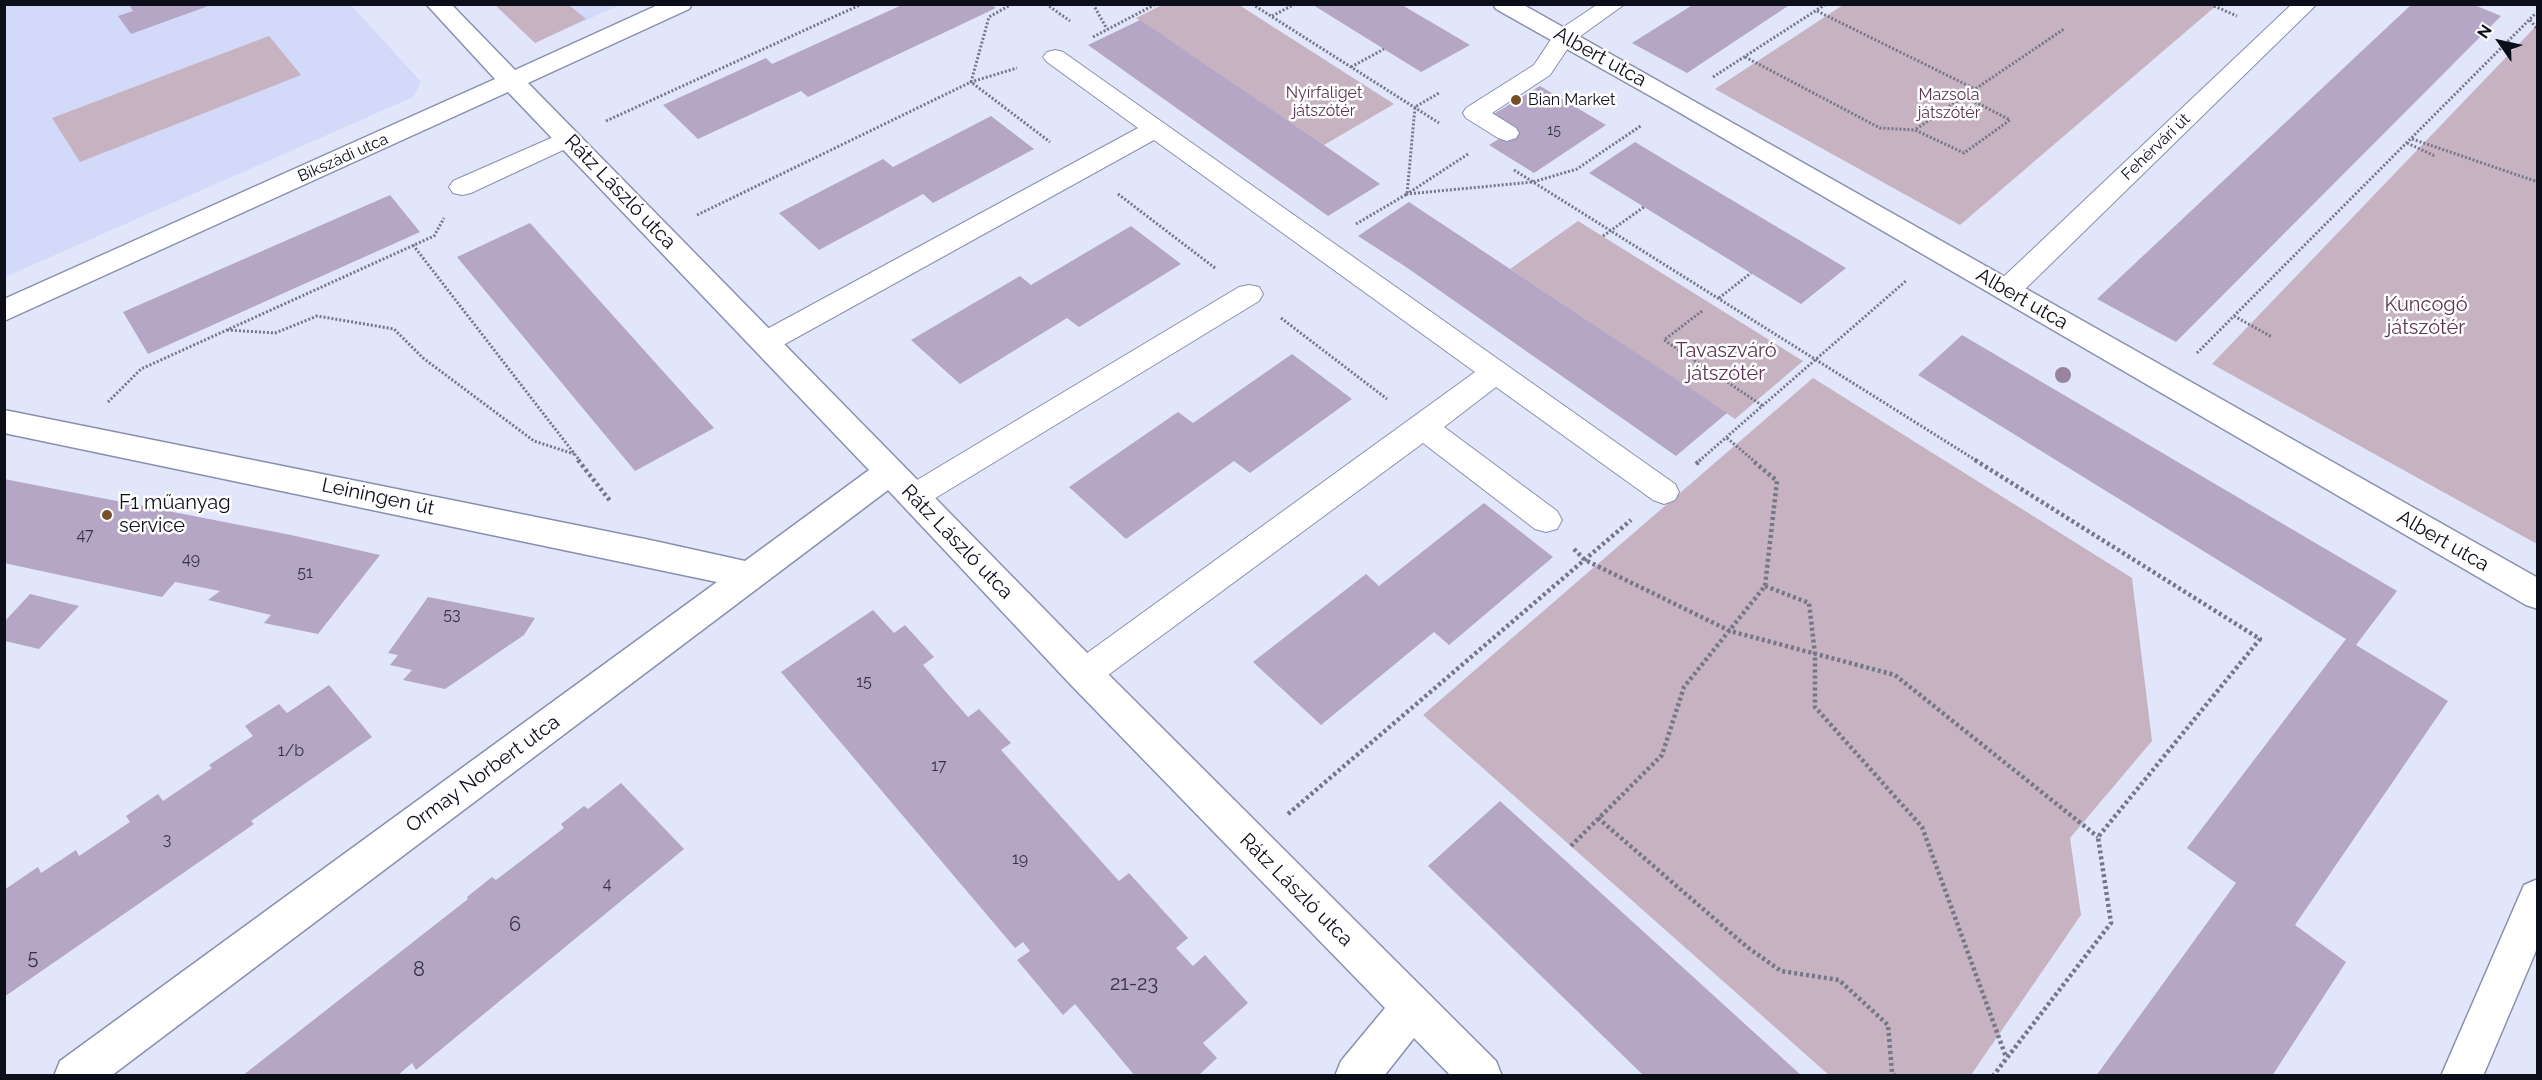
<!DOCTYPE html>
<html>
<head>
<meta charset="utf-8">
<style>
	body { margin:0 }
	#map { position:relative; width:2542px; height:1080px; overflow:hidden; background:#e2e6fa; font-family:Raleway,sans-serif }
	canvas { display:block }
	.frame { position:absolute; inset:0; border:6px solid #0c0e19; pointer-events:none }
	.north { position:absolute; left:2470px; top:12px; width:60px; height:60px; -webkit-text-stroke:4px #fff; paint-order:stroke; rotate:304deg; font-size:16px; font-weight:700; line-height:24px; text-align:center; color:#0c0e19 }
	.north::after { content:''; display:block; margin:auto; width:21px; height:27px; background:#0c0e19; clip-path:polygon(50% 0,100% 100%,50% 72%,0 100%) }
</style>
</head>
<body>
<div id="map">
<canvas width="2542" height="1080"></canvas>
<div class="frame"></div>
<div class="north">N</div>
</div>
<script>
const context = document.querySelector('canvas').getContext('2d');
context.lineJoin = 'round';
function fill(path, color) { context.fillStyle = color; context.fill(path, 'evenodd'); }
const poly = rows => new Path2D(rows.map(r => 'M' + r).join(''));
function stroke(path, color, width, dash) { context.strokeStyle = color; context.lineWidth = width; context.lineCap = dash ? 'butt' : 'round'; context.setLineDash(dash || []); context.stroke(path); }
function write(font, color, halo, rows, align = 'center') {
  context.font = font + ' Raleway,sans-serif'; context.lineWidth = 5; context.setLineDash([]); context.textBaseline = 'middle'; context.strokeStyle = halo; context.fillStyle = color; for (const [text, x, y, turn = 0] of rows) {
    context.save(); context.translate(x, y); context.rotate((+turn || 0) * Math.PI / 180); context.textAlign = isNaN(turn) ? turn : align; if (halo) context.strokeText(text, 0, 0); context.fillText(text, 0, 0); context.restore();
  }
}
fill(poly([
	[5,5,351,5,421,82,413,97,5,277],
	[495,5,620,5,535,43]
]), '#d2d9f9');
fill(poly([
	[495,5,569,5,586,19,535,43],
	[1162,5,1239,5,1394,104,1324,145,1136,18],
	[1843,5,1843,4,2217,5,1960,225,1715,89],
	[2537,25,2537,544,2212,364],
	[269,36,301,75,80,162,52,118],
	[1578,221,1803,361,1735,419,1510,269],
	[1813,378,2132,578,2152,741,2070,838,2081,915,1971,1075,1830,1076,1423,715]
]), '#c7b2c1');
fill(poly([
	[129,4,211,4,211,5,131,34,118,16,133,11],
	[904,4,990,4,996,8,808,97,801,91,698,139,663,105,766,58,772,64],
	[1694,4,1791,4,1687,73,1632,43],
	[2412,4,2472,4,2501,16,2176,342,2097,299],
	[1313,5,1402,5,1470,45,1421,72],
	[1140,20,1324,145,1380,184,1328,216,1088,45],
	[1540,86,1606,125,1534,173,1489,145,1515,129,1492,115],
	[991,116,1034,149,933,203,923,194,819,250,779,213,883,159,893,167],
	[1635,142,1678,168,1846,268,1801,304,1589,173],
	[390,195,420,232,148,354,123,312],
	[1409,202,1510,269,1727,413,1676,456,1406,267,1358,236],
	[530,223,555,251,714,428,635,471,457,257],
	[1131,226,1181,264,1079,327,1067,318,960,384,911,340,1020,276,1031,285],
	[1962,335,2397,591,2356,645,2448,701,2295,925,2346,962,2272,1076,2096,1076,2236,883,2187,848,2346,639,1918,375],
	[1292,354,1352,399,1250,473,1234,461,1126,539,1069,487,1178,412,1193,423],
	[4,479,291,535,380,555,318,634,264,623,271,615,208,600,220,591,175,582,162,597,4,563],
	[1484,503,1553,557,1449,645,1434,632,1321,725,1253,662,1366,574,1379,586],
	[30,594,79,606,39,649,5,641,5,621],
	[428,597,535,618,524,635,445,689,403,680,412,670,390,665,398,655,388,653],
	[873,610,894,633,905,625,934,657,923,665,946,692,968,717,979,709,1011,743,1001,750,1119,881,1129,873,1188,938,1176,948,1193,966,1205,955,1248,1003,1203,1043,1217,1058,1198,1076,1135,1076,1075,1004,1063,1015,1017,960,1030,951,1023,942,1015,948,781,672],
	[329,685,372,737,251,821,254,824,4,997,4,890,38,867,41,873,76,850,79,856,130,822,126,816,158,794,163,801,212,768,209,765,253,736,245,726,279,704,287,713],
	[621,783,684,849,416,1070,412,1063,397,1076,242,1076,468,899,467,897,492,877,496,880,564,828,561,824,584,806,588,809],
	[1500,801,1802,1076,1644,1076,1428,866]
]), '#b4a6c4');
const lane = poly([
	[1598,4,1625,4,1572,42,1550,75,1492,113,1516,128,1519,133,1516,138,1507,141,1498,138,1466,118,1463,113,1466,108,1534,65,1556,32,1598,4],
	[2292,4,2317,4,2017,297,2007,299,1997,297,1993,290,1997,283,2292,4],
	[1055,50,1063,52,1675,484,1679,492,1675,500,1664,504,1653,500,1496,387,1444,427,1557,511,1562,520,1557,529,1546,532,1535,529,1423,443,1096,684,1084,688,1072,684,1067,674,1072,664,1475,372,1154,140,776,349,766,352,756,349,752,342,756,335,1138,128,1047,62,1043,57,1047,52,1055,50],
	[567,131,576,134,579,139,576,144,471,193,462,195,453,193,449,187,453,181,567,131],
	[1249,285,1259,287,1263,294,1259,301,924,505,913,509,902,505,898,497,902,489,1239,287,1249,285]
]);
const street = poly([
	[426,4,451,4,515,70,660,4,692,4,689,9,528,83,1097,663,1496,1061,1502,1076,1451,1076,1414,1038,1384,1076,1335,1076,1341,1061,1385,1008,1071,685,888,490,111,1076,54,1076,60,1061,717,582,4,433,4,410,650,540,745,561,869,470,508,92,4,321,4,299,495,79,426,4],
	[1493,4,1522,4,2538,578,2538,609,2526,605,1668,106,1496,9,1493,4],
	[2538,879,2538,946,2483,1076,2441,1076,2524,885,2538,879]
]);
stroke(lane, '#898fae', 2);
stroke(street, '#898fae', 3);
stroke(poly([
	[1012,4,989,17,971,82,1050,142],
	[1046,4,1070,21],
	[1093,4,1107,29],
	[1252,4,1439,123],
	[2214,6,2237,16],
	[1817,11,1975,89],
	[1272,16,1295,4],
	[2530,20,2538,30],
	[1093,37,1156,4],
	[1745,57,1880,128,1915,130,1964,153,2010,120,1964,96],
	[1351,67,1384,49],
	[1713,77,1826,4],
	[606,121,862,4],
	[1916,129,2064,29],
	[2412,139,2538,182],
	[2407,143,2435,156],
	[1468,154,1407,194,1533,182,1577,169,1642,125],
	[1514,170,1977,461],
	[1118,194,1215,268],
	[697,215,971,82,1017,68],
	[1356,224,1407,194,1415,107,1439,93],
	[1603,236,1644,207],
	[413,245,580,461],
	[1719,298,1751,273],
	[1702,311,1664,340,1763,406],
	[2234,316,2272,337],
	[1281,318,1387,399],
	[227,330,275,333,317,316,394,329,423,358,534,441,574,454],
	[2197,353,2536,13],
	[108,402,141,369,434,236,444,218],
	[1727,438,1754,461],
	[1699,461,1907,280]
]), '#747787', 3, [2, 2]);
stroke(poly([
	[578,460,611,502],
	[1975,460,2260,639,2098,837,2111,923,1993,1076],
	[1696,464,1701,460],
	[1574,549,1585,560,1730,631,1895,675,2098,837],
	[1765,586,1809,603,1815,654,1815,707,1922,827,2006,1057],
	[1288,814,1631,520],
	[1598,818,1747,947,1781,971,1839,980,1888,1025,1892,1073,1895,1076],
	[1571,846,1662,755,1684,687,1765,586,1777,481,1752,460]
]), '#747787', 4.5, [3, 3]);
fill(lane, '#fff');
fill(street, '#fff');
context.fillStyle = '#98849d';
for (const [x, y] of [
	[2063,375]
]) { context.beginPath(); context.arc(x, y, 8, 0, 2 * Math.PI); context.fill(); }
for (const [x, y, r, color] of [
	[1516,100,6,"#74512a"],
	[107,515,6,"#74512a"]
]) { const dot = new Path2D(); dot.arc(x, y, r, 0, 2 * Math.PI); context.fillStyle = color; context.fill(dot); stroke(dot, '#fff', 2); }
write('14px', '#363444', null, [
	["15",1554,131]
]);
write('16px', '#5c3351', '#fff', [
	["Nyírfaliget",1324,93],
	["játszótér",1324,111],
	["Mazsola",1949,95],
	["játszótér",1949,113]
]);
write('16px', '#0c0e19', '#fff', [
	["Bian Market",1528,100]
], 'left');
write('16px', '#0c0e19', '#fff', [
	["Fehérvári út",2156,147,-44],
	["Bikszádi utca",343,158,-24]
]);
write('16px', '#363444', null, [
	["47",85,535],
	["49",191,559],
	["51",305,573],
	["53",452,615],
	["15",864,682],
	["1/b",291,751],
	["17",939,766],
	["3",167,840],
	["19",1020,859],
	["4",607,884]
]);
write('20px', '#0c0e19', '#fff', [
	["Albert utca",1600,57,29],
	["Rátz László utca",620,192,46],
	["Albert utca",2022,299,30],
	["Leiningen út",378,497,12],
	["Albert utca",2443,541,30],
	["Rátz László utca",957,542,46],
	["Ormay Norbert utca",483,774,-36],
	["Rátz László utca",1296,890,45]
]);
write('20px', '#5c3351', '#fff', [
	["Kuncogó",2426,305],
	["játszótér",2426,328],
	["Tavaszváró",1726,351],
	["játszótér",1726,374]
]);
write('20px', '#0c0e19', '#fff', [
	["F1 műanyag",119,503],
	["service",119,526]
], 'left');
write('20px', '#363444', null, [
	["6",515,925],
	["5",33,958],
	["8",419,970],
	["21-23",1134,984]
]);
</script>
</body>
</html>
